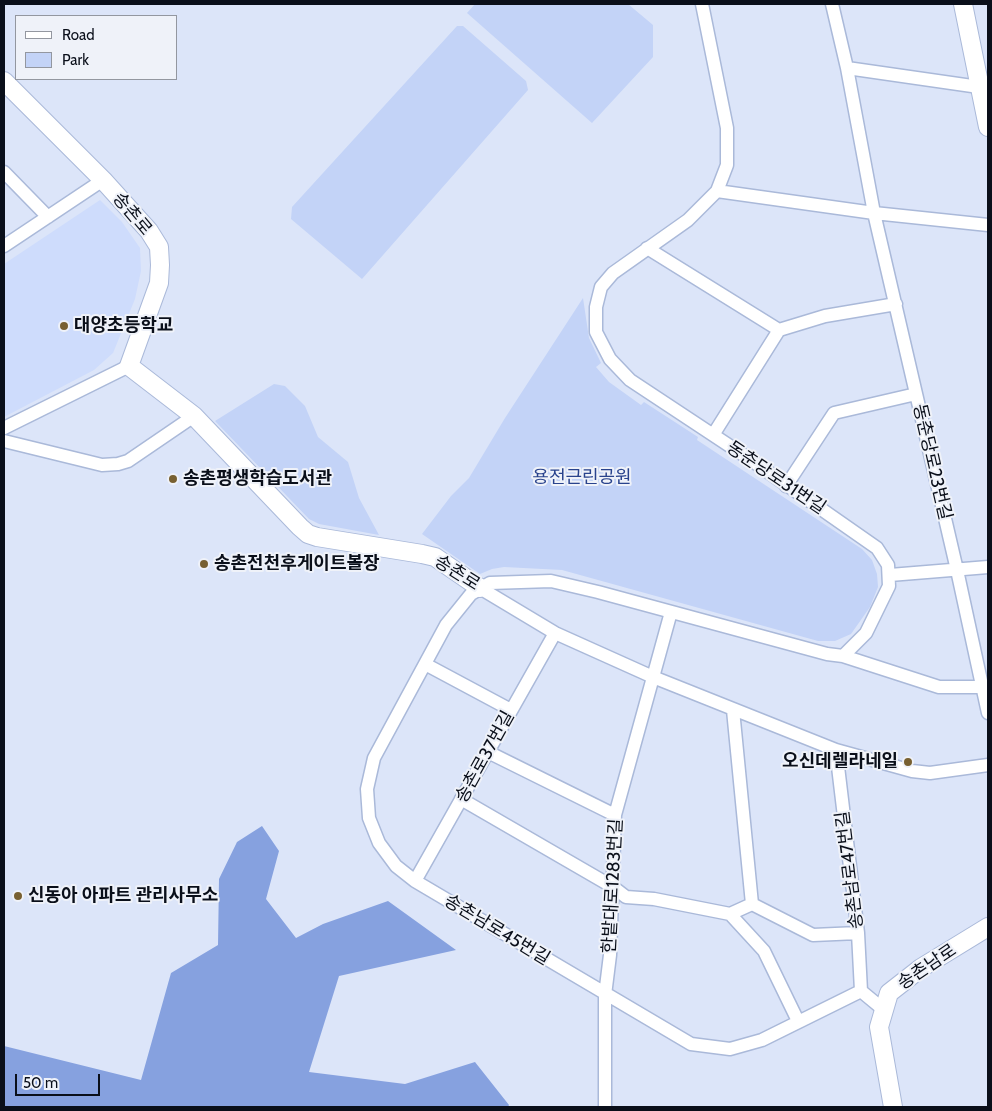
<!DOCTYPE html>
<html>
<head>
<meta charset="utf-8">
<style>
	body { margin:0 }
	#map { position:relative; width:992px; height:1111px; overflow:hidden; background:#dce5f9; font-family:Cabin,sans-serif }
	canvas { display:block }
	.frame { position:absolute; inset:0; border:5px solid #0a0f1a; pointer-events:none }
	.legend { position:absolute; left:15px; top:15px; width:162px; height:65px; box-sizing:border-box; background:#eff2f9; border:1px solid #9397a0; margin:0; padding:6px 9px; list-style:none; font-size:15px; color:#0a0f1a }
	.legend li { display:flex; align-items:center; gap:10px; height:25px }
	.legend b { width:25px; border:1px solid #9397a0 }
	.scale { position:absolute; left:15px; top:1074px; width:85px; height:22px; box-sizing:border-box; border:2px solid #0a0f1a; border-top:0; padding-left:6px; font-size:15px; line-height:18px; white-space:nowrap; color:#0a0f1a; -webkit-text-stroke:4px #eff2f9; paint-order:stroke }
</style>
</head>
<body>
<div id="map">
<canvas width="992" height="1111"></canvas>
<div class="frame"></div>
<ul class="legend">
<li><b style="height:6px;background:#fff"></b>Road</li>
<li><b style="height:14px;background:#c3d3f7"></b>Park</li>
</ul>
<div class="scale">50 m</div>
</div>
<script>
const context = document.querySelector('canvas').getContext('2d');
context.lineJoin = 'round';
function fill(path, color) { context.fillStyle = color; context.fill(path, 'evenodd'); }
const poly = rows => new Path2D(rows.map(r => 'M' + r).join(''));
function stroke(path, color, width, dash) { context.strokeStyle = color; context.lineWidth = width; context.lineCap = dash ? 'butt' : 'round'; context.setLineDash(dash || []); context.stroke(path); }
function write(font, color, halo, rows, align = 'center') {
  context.font = font + ' Cabin,"Noto Sans KR",sans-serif'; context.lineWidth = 4; context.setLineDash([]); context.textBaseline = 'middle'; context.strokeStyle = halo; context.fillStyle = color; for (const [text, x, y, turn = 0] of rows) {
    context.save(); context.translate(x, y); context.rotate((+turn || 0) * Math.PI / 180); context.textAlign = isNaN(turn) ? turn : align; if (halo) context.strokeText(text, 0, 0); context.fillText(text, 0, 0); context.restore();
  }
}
fill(poly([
	[100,200,122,222,140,248,141,271,135,299,113,353,94,370,4,417,4,264]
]), '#cedcfc');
fill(poly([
	[475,4,628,4,653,25,653,57,592,123,467,13],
	[457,26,463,26,526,81,528,90,362,279,291,219,292,207],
	[583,298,589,338,601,363,596,367,609,382,641,405,644,402,698,437,697,440,862,549,872,560,877,574,878,587,870,607,851,634,835,641,818,641,562,570,504,567,492,569,480,574,422,534,451,496,469,478,505,418],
	[274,384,285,386,305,406,318,437,348,462,359,498,379,535,319,524,309,519,215,421]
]), '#c3d3f7');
fill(poly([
	[262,826,279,851,266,899,296,938,323,924,388,901,456,950,339,976,309,1072,405,1084,475,1062,509,1105,508,1107,4,1107,4,1046,141,1080,171,973,218,945,219,879,237,842]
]), '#86a1df');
const street = poly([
	[702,4,727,128,727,165,717,191,688,220,613,273,601,287,596,307,596,332,610,359,630,380,751,460,877,548,888,565,889,586,866,633,843,656,827,654,598,592,551,581,490,583,471,594,446,625,374,758,367,789,369,818,379,843,396,866,415,881,691,1044,730,1049,762,1040,861,991,884,1010],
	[832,4,847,68,874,213,957,570,988,713],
	[847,68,986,88],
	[4,172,48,217],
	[717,191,874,213,988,225],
	[4,246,103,180],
	[647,248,779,330,825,316,896,304],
	[4,428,129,366],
	[713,435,779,330],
	[4,441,102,465,118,464,128,461,194,416],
	[786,486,834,413,916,394],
	[890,575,988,567],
	[480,588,555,633,653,677,836,750,912,771,930,773,988,765],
	[843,656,939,687,988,687],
	[425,664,511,710],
	[733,710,752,904],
	[836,750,858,933,861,991],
	[488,752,615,815],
	[461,799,613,887,626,897,654,899,730,914,752,904],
	[415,881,555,633],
	[752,904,813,935,858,933],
	[730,914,764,951,798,1021],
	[605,1107,605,995,610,955,615,815,671,612]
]);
const secondary = poly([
	[963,4,988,127],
	[4,81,103,180,149,231,159,247,160,265,159,283,129,366,194,416,300,527,308,534,317,537,422,554,435,557,480,588],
	[893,1107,879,1027,889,993,921,968,988,927]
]);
stroke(street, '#aab9d9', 15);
stroke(secondary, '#aab9d9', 20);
stroke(street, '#fff', 12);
stroke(secondary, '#fff', 18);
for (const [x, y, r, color] of [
	[64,326,5,"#786031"],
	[173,479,5,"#786031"],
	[204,564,5,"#786031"],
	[908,762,5,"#786031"],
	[18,896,5,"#786031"]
]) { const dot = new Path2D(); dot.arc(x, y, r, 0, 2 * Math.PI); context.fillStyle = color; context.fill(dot); stroke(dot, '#eff2f9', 2); }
write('18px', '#0a0f1a', '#eff2f9', [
	["송촌로",132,214,50],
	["동춘당로23번길",932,462,77],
	["동춘당로31번길",776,478,34],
	["송촌로",457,573,32],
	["송촌로37번길",485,757,-61],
	["송촌남로47번길",850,870,-97],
	["한밭대로1283번길",613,886,-87],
	["송촌남로45번길",497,930,31],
	["송촌남로",927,967,-34]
]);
write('bold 18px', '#0a0f1a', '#eff2f9', [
	["대양초등학교",74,326],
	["송촌평생학습도서관",183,479],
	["송촌전천후게이트볼장",214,564],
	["오신데렐라네일",898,762,"right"],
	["신동아 아파트 관리사무소",28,896]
], 'left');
write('18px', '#29438d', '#eff2f9', [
	["용전근린공원",582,478]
]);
</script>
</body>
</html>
